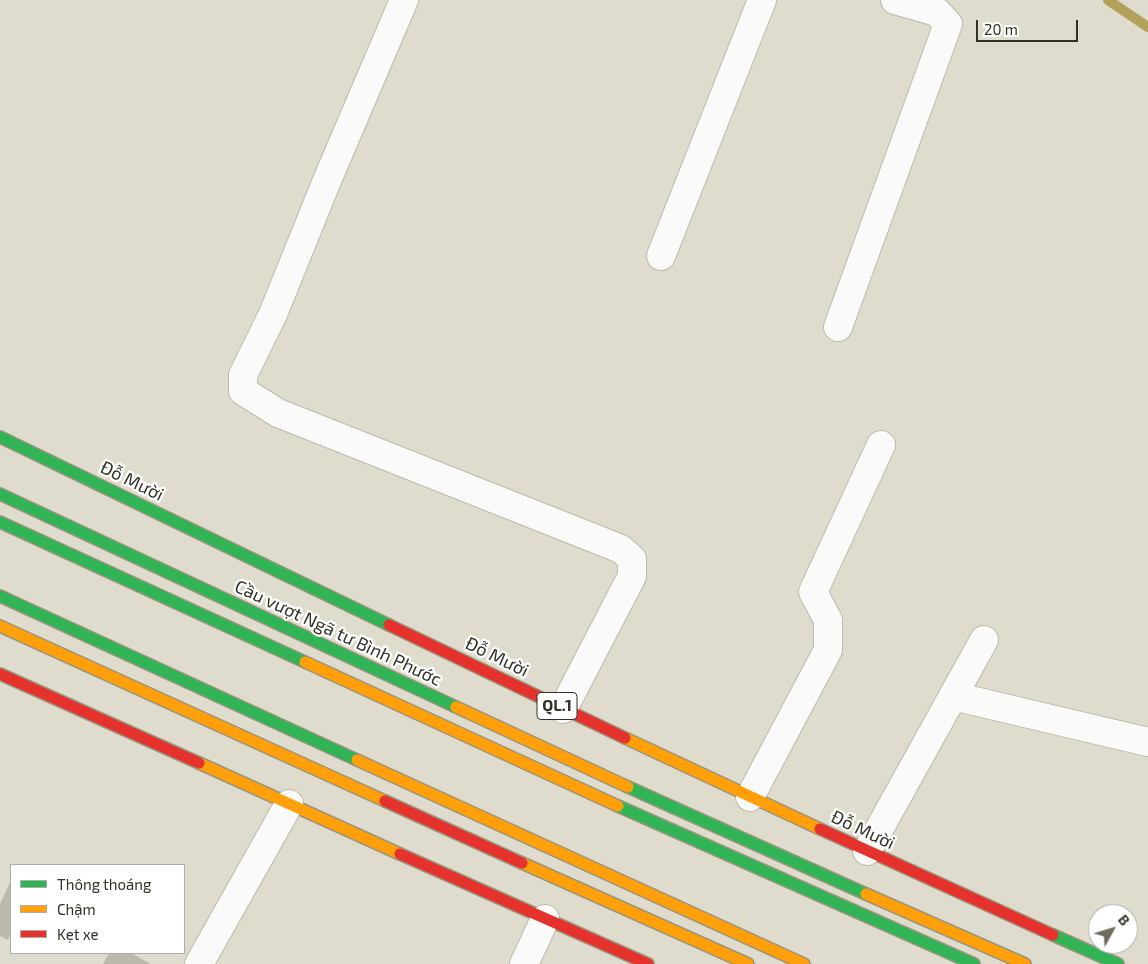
<!DOCTYPE html>
<html>
<head>
<meta charset="utf-8">
<style>
	body { margin:0 }
	#map { position:relative; width:1148px; height:964px; overflow:hidden; background:#dfdccd; font-family:"Exo 2",sans-serif }
	canvas { display:block }
	.legend { position:absolute; left:10px; top:864px; width:175px; height:90px; box-sizing:border-box; background:#fff; border:1px solid #adada8; margin:0; padding:6px 9px; list-style:none; font-size:15px; color:#333126 }
	.legend li { display:flex; align-items:center; gap:10px; height:25px }
	.legend b { width:25px; border:1px solid #adada8 }
	.north { position:absolute; left:1088px; top:904px; width:50px; height:50px; box-sizing:border-box; background:#fff; border:1px solid #adada8; border-radius:50%; rotate:51deg; font-size:14px; font-weight:700; line-height:20px; text-align:center; color:#333126 }
	.north::after { content:''; display:block; margin:auto; width:18px; height:22px; background:#6f6d60; clip-path:polygon(50% 0,100% 100%,50% 72%,0 100%) }
	.scale { position:absolute; left:976px; top:20px; width:102px; height:22px; box-sizing:border-box; border:2px solid #333126; border-top:0; padding-left:6px; font-size:15px; line-height:18px; white-space:nowrap; color:#333126; -webkit-text-stroke:4px #fff; paint-order:stroke }
</style>
</head>
<body>
<div id="map">
<canvas width="1148" height="964"></canvas>
<ul class="legend">
<li><b style="height:6px;background:#30b455"></b>Thông thoáng</li>
<li><b style="height:6px;background:#ff9f0a"></b>Chậm</li>
<li><b style="height:6px;background:#e5322d"></b>Kẹt xe</li>
</ul>
<div class="north">B</div>
<div class="scale">20 m</div>
</div>
<script>
const context = document.querySelector('canvas').getContext('2d');
context.lineJoin = 'round';
const poly = rows => new Path2D(rows.map(r => 'M' + r).join(''));
function stroke(path, color, width, dash) { context.strokeStyle = color; context.lineWidth = width; context.lineCap = dash ? 'butt' : 'round'; context.setLineDash(dash || []); context.stroke(path); }
function fill(path, color) { context.fillStyle = color; context.fill(path, 'evenodd'); }
function write(font, color, halo, rows, align = 'center') {
  context.font = font + ' "Exo 2",sans-serif'; context.lineWidth = 4.5; context.setLineDash([]); context.textBaseline = 'middle'; context.strokeStyle = halo; context.fillStyle = color; for (const [text, x, y, turn = 0] of rows) {
    context.save(); context.translate(x, y); context.rotate((+turn || 0) * Math.PI / 180); context.textAlign = isNaN(turn) ? turn : align; if (halo) context.strokeText(text, 0, 0); context.fillText(text, 0, 0); context.restore();
  }
}
stroke(poly([
	[1108,0,1148,27]
]), '#b2a159', 10);
fill(poly([
	[11,880,11,933,8,940,0,936,0,904],
	[109,953,131,953,151,964,103,964]
]), '#bcb9ad');
const street = poly([
	[404,0,328,178,273,314,243,375,243,391,278,413,621,549,632,559,632,576,563,709],
	[661,256,762,0],
	[838,327,948,24,937,12,895,0],
	[953,696,1148,742],
	[750,797,828,650,828,620,813,592,881,445],
	[867,851,984,640],
	[199,964,289,804],
	[524,964,545,919]
]);
const fast = poly([
	[0,437,389,625],
	[0,494,456,707],
	[0,522,305,662],
	[0,596,357,760],
	[628,787,866,894],
	[618,806,974,964],
	[1053,935,1118,964]
]);
const slow = poly([
	[0,626,385,801],
	[305,662,618,806],
	[456,707,628,787],
	[625,738,820,829],
	[357,760,804,964],
	[199,763,400,854],
	[522,863,748,964],
	[866,894,1025,964]
]);
const jam = poly([
	[389,625,625,738],
	[0,674,199,763],
	[385,801,522,863],
	[820,829,1053,935],
	[400,854,648,964]
]);
stroke(street, '#bcb9ad', 30);
stroke(fast, '#99947e', 14);
stroke(slow, '#99947e', 14);
stroke(jam, '#99947e', 14);
stroke(street, '#fafaf8', 28);
stroke(fast, '#30b455', 11);
stroke(slow, '#ff9f0a', 11);
stroke(jam, '#e5322d', 11);
for (const [x, y, w] of [
	[557,706,40]
]) { const box = new Path2D(); box.roundRect(x - w / 2, y - 13.5, w, 27, 4); context.fillStyle = '#fff'; context.fill(box); stroke(box, '#333126', 1); }
write('bold 16px', '#333126', null, [
	["QL.1",557,706]
]);
write('18px', '#333126', '#fff', [
	["Đỗ Mười",132,481,26],
	["Cầu vượt Ngã tư Bình Phước",338,633,25],
	["Đỗ Mười",497,657,26],
	["Đỗ Mười",863,830,25]
]);
</script>
</body>
</html>
